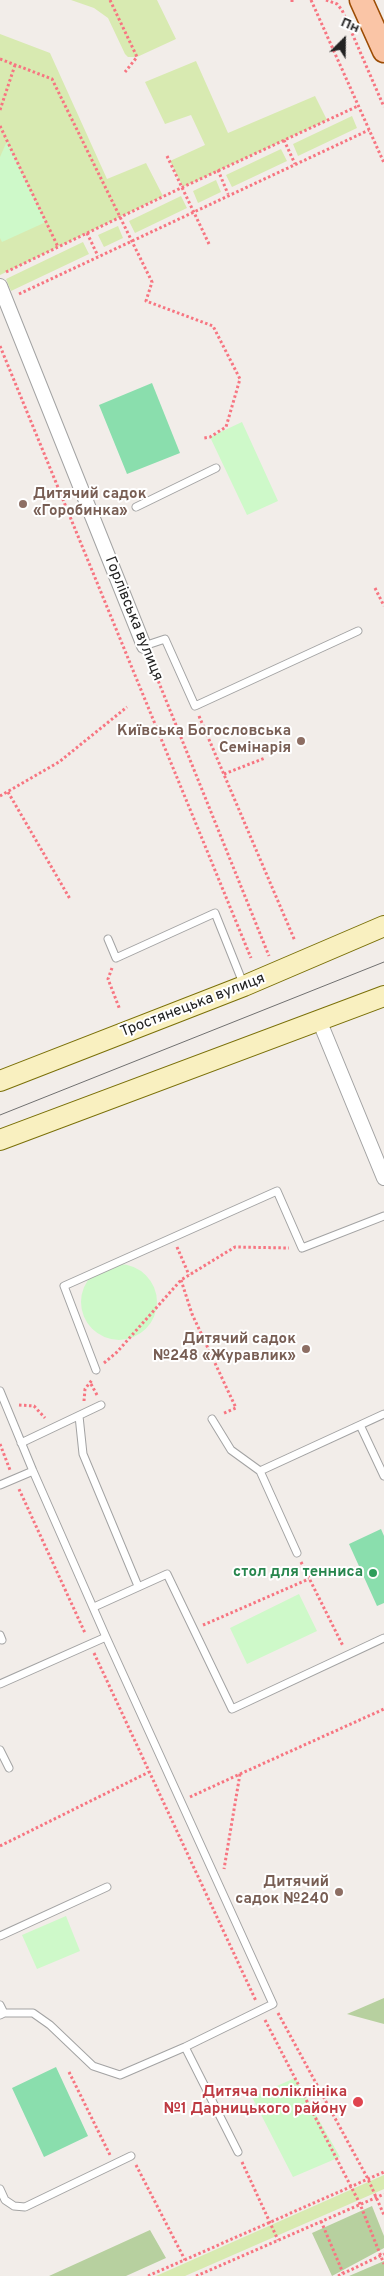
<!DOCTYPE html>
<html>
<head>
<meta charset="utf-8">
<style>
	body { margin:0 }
	#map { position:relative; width:384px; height:2276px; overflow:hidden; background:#f2ede9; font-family:Overpass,sans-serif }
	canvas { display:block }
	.north { position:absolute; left:319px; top:15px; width:50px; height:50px; -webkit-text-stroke:4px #fff; paint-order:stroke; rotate:23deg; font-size:14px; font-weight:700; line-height:20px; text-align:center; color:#222 }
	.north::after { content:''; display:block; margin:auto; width:18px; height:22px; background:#222; clip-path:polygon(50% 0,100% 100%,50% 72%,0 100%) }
</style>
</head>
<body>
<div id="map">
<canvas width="384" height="2276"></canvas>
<div class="north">Пн</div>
</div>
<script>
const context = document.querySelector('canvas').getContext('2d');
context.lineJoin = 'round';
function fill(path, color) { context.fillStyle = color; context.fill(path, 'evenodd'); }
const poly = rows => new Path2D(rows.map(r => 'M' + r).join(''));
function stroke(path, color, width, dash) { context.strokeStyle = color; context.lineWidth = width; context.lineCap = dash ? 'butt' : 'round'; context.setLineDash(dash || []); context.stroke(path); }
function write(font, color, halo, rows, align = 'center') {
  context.font = font + ' Overpass,sans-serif'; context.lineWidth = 4; context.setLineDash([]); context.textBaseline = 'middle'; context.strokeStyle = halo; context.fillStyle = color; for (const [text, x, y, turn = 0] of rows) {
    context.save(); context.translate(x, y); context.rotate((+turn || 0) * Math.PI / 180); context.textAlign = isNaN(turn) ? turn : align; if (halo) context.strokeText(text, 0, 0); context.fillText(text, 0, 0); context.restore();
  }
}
fill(poly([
	[71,0,157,0,176,39,137,57,128,57,125,54,108,18,94,8],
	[0,34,50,53,107,179,146,163,163,196,0,275],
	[196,61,228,133,315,96,327,120,183,187,170,161,205,145,191,115,165,124,145,82],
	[352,116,357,128,298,156,293,144],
	[281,149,287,161,232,187,226,175],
	[216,180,221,192,198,203,193,191],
	[181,196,187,208,135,233,129,221],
	[118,226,123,238,104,247,98,235],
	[83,242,89,254,11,291,6,279],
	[384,2175,384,2189,185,2276,156,2276]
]), '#d8eab1');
fill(poly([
	[384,1998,384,2024,347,2014],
	[372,2206,384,2236,384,2248,332,2276,312,2233],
	[150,2230,166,2258,126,2276,49,2276],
	[384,2261,384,2276,349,2276]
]), '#b7d09f');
fill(poly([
	[7,141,46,222,2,242,0,238,0,157],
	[242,422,278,501,247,515,210,437],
	'81 1302a38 38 0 1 1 76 0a38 38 0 1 1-76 0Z',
	[299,1594,317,1631,247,1664,230,1628],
	[66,1916,80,1951,37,1969,22,1935],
	[295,2078,340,2157,293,2177,252,2097]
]), '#cef9c9');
fill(poly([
	[152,383,180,453,127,474,99,405],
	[381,1529,384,1536,384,1603,377,1606,349,1544],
	[56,2067,88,2136,44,2157,12,2088]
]), '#8adead');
const service = poly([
	[136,507,216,468],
	[144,646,165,639,195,706,358,631],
	[108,939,116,958,215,913,243,983],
	[96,1370,64,1286,277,1191,302,1248,384,1216],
	[0,1391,33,1471,106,1637,273,2004,185,2047,120,2075,93,2066,50,2025,33,2013,4,2013,0,2015],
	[79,1416,83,1454,138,1586],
	[212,1419,231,1450,260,1471,297,1553],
	[360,1425,384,1476],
	[21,1443,101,1405],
	[260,1471,384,1414],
	[0,1485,33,1471],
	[94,1607,167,1574,232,1709,384,1638],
	[0,1635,2,1640],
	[0,1684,106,1637],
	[0,1750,9,1768],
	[0,1936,107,1887],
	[0,2005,4,2013],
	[185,2047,238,2152],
	[0,2189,5,2200,14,2206,25,2207,131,2156]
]);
const minor = poly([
	[0,286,144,646],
	[319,1020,384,1178]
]);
const secondary = poly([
	[0,1081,244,986,384,926],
	[0,1140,384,996]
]);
const primary = poly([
	[361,0,384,51]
]);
stroke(service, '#a3a3a3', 9);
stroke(minor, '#a3a3a3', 16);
stroke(secondary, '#7a7008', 22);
stroke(primary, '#9c4c04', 25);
stroke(poly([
	[110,0,137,57,125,72],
	[292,0,292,2],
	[311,0,384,163],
	[326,0,337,4,342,10,384,107],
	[0,59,52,79,152,282,146,301,213,326,240,379,226,427,210,437,204,438],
	[0,110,15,65],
	[0,126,58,247],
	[284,140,295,164],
	[167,156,209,244],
	[218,170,228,194],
	[87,233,98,256],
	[6,272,183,187,358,106],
	[19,294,369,130],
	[0,346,251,958],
	[375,588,384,606],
	[149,658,269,956],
	[199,716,295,941],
	[224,774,265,758],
	[8,792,70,899],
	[0,796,59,762,127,707],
	[112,968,108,979,120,1010],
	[177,1247,189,1275],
	[181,1280,192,1314,236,1408,222,1414],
	[104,1363,117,1352,181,1280,235,1247,289,1248],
	[91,1384,97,1395],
	[84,1401,85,1389,92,1380],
	[19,1405,34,1406,45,1418],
	[0,1444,10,1470],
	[19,1489,85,1633],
	[301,1562,343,1646],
	[203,1625,309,1579],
	[94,1653,256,2001],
	[240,1774,384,1709],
	[190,1797,240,1774,224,1869],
	[0,1846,149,1772],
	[278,2013,368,2179,384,2215],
	[265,2020,360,2204,384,2264],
	[69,2072,110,2155],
	[242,2162,278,2240],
	[136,2165,185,2260],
	[321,2221,343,2273],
	[148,2276,384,2172],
	[196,2276,384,2194],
	[338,2276,384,2254]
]), '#f77581', 3, [2.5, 2.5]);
stroke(service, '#fff', 7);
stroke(minor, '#fff', 14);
stroke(secondary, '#f9f0c0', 20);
stroke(primary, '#fac5a6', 22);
stroke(poly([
	[0,1115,384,962]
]), '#707070', 1);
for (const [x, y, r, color] of [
	[23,504,5,"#8d6e63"],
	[301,741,5,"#8d6e63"],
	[306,1349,5,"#8d6e63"],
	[373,1573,5,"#2e9e5b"],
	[339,1892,5,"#8d6e63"],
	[358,2102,6,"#e0444e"]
]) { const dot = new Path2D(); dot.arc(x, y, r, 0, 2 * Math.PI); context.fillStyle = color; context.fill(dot); stroke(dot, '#fff', 2); }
write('bold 15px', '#785e54', '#fff', [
	["Дитячий садок",33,495,"left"],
	["«Горобинка»",33,512,"left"],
	["Київська Богословська",291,732],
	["Семінарія",291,749],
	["Дитячий садок",296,1340],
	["№248 «Журавлик»",296,1357],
	["Дитячий",329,1883],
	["садок №240",329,1900]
], 'right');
write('15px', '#222', '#fff', [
	["Горлівська вулиця",133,619,68],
	["Тростянецька вулиця",193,1006,-21]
]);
write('bold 15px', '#27864d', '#fff', [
	["стол для тенниса",363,1573]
], 'right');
write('bold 15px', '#be3a42', '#fff', [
	["Дитяча поліклініка",347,2093],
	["№1 Дарницького району",347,2110]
], 'right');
</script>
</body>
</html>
